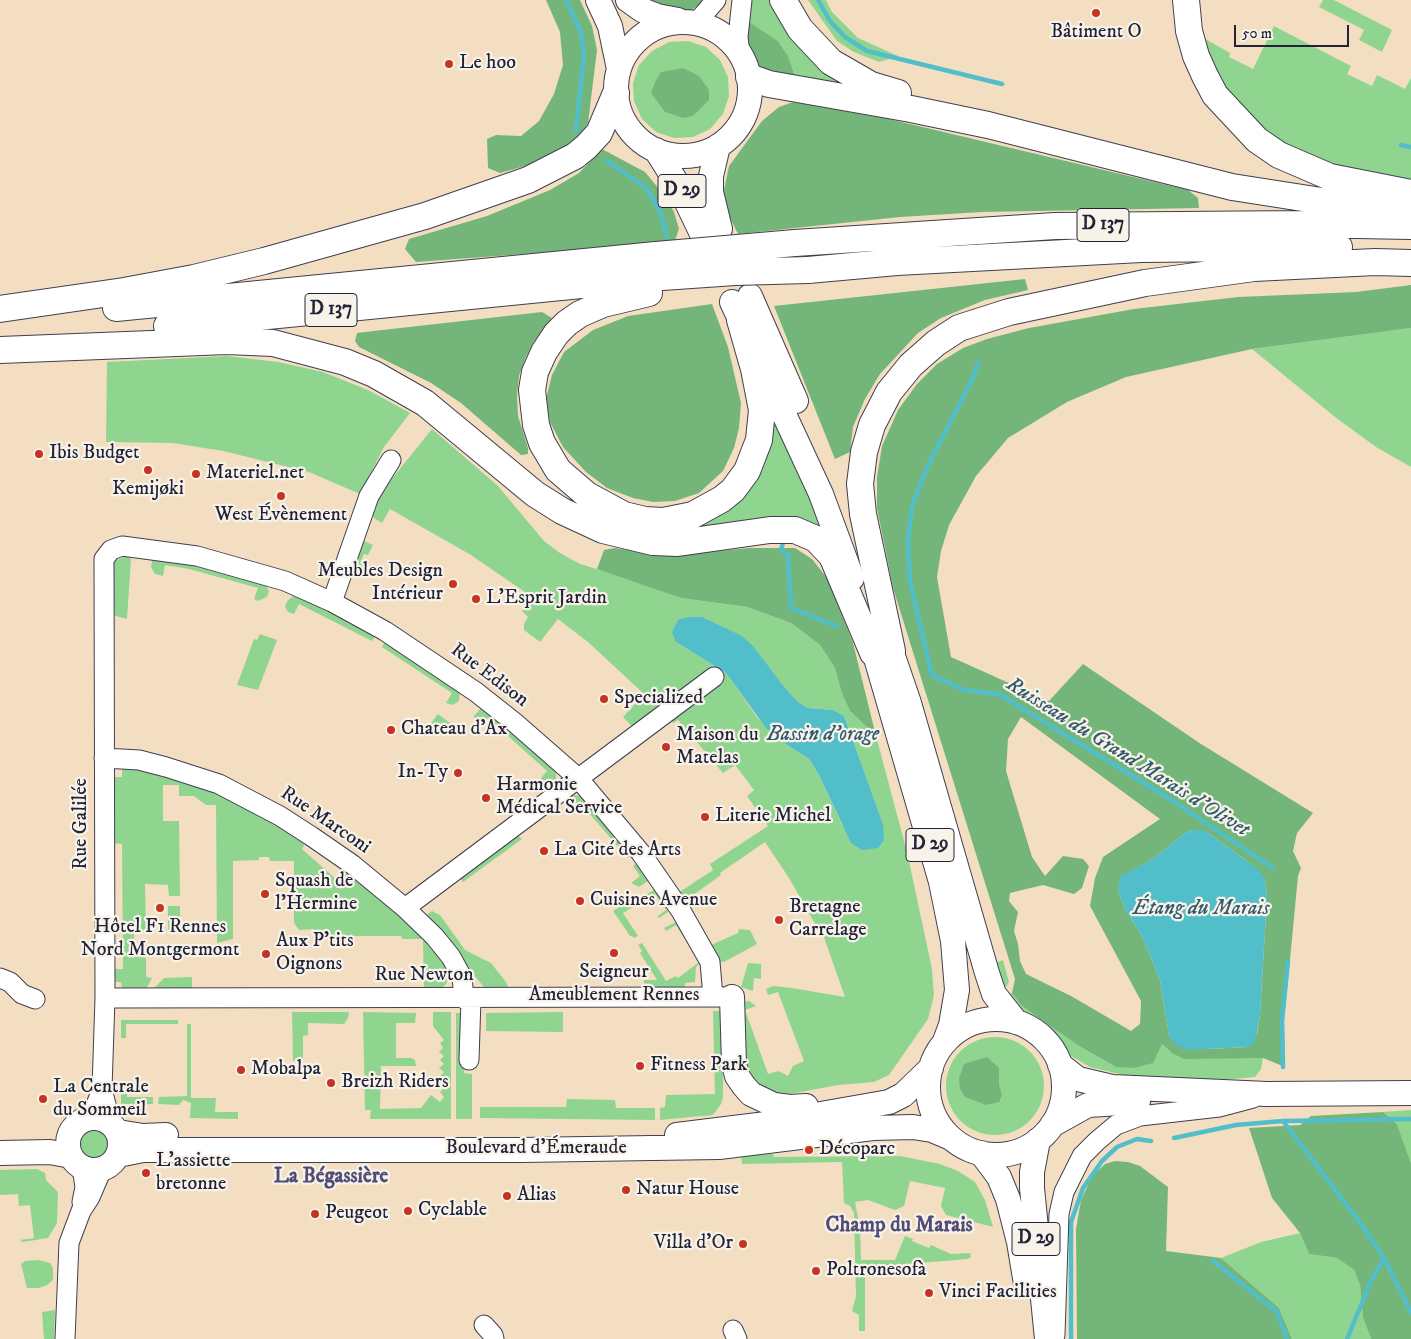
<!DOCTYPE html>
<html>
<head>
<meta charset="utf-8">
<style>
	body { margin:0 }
	#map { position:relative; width:1411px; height:1339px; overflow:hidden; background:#f3dec2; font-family:"IM FELL DW Pica",serif }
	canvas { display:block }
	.scale { position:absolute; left:1234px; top:25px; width:115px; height:22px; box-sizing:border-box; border:2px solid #22223b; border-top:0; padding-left:6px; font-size:15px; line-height:18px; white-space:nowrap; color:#22223b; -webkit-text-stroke:4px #f7f3e8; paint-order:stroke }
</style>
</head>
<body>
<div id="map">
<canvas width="1411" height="1339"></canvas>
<div class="scale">50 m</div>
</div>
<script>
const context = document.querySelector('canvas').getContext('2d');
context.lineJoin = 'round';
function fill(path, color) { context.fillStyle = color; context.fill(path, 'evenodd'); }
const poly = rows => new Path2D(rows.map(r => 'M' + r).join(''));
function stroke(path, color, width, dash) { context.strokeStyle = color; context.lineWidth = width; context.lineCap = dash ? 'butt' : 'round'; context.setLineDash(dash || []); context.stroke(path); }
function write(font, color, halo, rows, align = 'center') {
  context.font = font + ' "IM FELL DW Pica",serif'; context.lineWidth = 4.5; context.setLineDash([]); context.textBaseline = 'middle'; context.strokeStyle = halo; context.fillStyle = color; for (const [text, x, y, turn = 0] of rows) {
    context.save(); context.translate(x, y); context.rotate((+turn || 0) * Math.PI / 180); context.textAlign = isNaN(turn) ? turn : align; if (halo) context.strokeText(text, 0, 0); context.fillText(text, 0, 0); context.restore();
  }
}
fill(poly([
	[751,0,777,0,857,90,796,79,788,56,778,41,748,21],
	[808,0,826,0,832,12,858,38,898,56,879,62,854,52,837,41],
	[1323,0,1334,0,1392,30,1382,52,1359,40,1364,30,1319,7],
	[1274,26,1347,64,1351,66,1347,74,1372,86,1377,75,1405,89,1411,78,1411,182,1366,178,1289,153,1238,110,1210,66,1200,36,1230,53,1229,57,1253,69],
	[688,41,706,47,720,60,728,77,729,96,723,114,710,129,693,137,674,138,656,132,642,119,634,101,633,83,639,65,652,51,669,42],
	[1411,328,1411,467,1376,447,1335,417,1252,349],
	[227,356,278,362,323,372,368,390,410,413,384,447,360,494,309,472,223,451,173,443,106,442,107,362],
	[766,397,822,520,821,528,765,518,690,528,732,502],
	[432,429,498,486,544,541,560,553,580,564,637,581,681,598,747,607,791,623,820,645,835,668,842,694,850,711,876,736,907,852,932,969,934,995,928,1019,889,1075,874,1082,838,1085,779,1096,767,1095,745,1073,740,1002,749,1001,756,1006,745,1010,768,1074,779,1071,788,1076,793,1066,804,1061,778,992,768,995,766,989,773,986,792,988,845,997,821,929,818,929,789,878,765,842,720,873,721,875,689,898,693,906,688,909,678,893,713,870,710,864,768,826,747,796,754,790,735,765,723,773,678,720,673,723,668,716,633,727,623,717,644,694,588,642,558,619,540,642,524,630,524,624,528,617,522,611,532,597,471,555,390,509,382,523,374,518,371,512,374,501],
	[676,642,781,683,798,702,808,708,833,710,844,716,883,824,843,827,818,773,809,759,778,739,757,717,726,673],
	[364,541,373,545,368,555,364,554,360,563,365,566,360,577,352,571,360,544],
	[126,556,131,559,127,619,112,615,111,568,116,560],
	[166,557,265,584,269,591,267,597,258,601,254,599,258,588,189,569,165,565,163,576,155,574,151,567,152,561,154,559],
	[295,595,301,597,376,635,372,641,299,604,294,614,288,612,285,606,288,600],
	[260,634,277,640,258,690,237,685,254,639,257,640],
	[386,640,460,689,459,701,453,705,446,703,452,693,382,647],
	[480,709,486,710,553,768,556,773,556,781,550,784,543,782,540,779,547,771,488,718,480,727,476,724,474,716],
	[438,714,454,726,448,735,431,723],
	[122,768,141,768,216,792,274,822,306,842,302,849,337,880,345,870,425,937,450,970,450,975,446,984,442,988,424,991,423,939,402,939,401,936,315,936,314,929,299,930,294,923,294,861,270,861,269,857,259,857,259,860,233,861,233,939,217,943,216,805,206,805,194,796,179,796,179,785,163,785,163,821,179,821,180,896,169,896,168,885,145,884,146,930,134,931,134,950,146,952,146,977,152,978,146,989,122,988,121,982,115,982,113,979,111,969,123,969,122,844,111,843,113,777,122,777],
	[573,795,582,796,633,854,628,858,580,803,572,811,566,802,567,798],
	[516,834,522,839,463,882,459,877],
	[638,862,651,879,639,887,631,883,640,876,633,866],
	[657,888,668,912,659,918,657,917,666,910,655,894,623,913,638,936,634,938,632,936,630,936,613,911,625,903,628,905],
	[168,906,180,906,180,926,192,926,192,931,168,930],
	[432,911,440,915,465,950,491,963,506,982,510,991,487,988,483,986,425,916],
	[678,921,702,962,696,967,695,982,685,983,685,988,644,988,644,980,657,980,640,953,642,951,638,945,642,943,666,981,676,976,678,978,699,962,676,925,666,931,664,928],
	[739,929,750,930,757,944,724,962,716,961,709,946,738,933],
	[1003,960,1009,982,1006,987,1001,990,993,964],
	[748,963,761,964,761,979,754,978,753,991,741,987],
	[192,977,192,989,153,989,164,978],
	[1012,993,1021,1005,1041,1020,1079,1046,1116,1067,1162,1044,1172,1053,1263,1058,1261,1069,1255,1077,1223,1080,1136,1078,1090,1067,1066,1053,1052,1034,1026,1017,1004,996],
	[713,1011,723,1011,723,1097,721,1104,713,1115,660,1120,660,1108,665,1107,666,1095,715,1094],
	[292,1012,349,1012,348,1018,344,1024,308,1023,308,1035,303,1036,303,1060,293,1061],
	[363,1012,416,1013,415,1023,396,1023,396,1058,411,1058,415,1060,416,1066,381,1066,380,1109,421,1108,431,1095,440,1102,444,1097,440,1092,444,1088,440,1084,444,1080,440,1076,444,1072,439,1068,444,1064,440,1060,444,1056,439,1052,443,1048,440,1043,444,1040,433,1026,433,1012,451,1012,451,1119,370,1119,371,1110,365,1110],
	[563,1012,563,1032,486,1031,486,1013],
	[456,1013,463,1013,464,1073,472,1074,472,1119,456,1119],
	[121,1020,178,1020,178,1024,126,1024,126,1038,121,1038],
	[187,1024,191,1024,191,1098,216,1098,215,1112,238,1112,238,1119,190,1118,191,1103,183,1100,179,1105,158,1104,159,1097,187,1096],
	'946 1086a49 49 0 1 1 98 0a49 49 0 1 1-98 0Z',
	[126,1082,127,1097,153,1097,153,1104,121,1104,121,1083],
	[567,1099,615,1100,616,1108,655,1108,655,1120,480,1118,480,1107,566,1107],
	[1411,1110,1411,1163,1397,1124,1383,1112],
	'80 1145a14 14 0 1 1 28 0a14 14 0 1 1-28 0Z',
	[773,1154,774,1157,900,1156,940,1164,958,1171,975,1182,985,1200,993,1227,946,1215,941,1206,945,1188,910,1181,904,1206,895,1210,868,1200,855,1202,860,1228,861,1260,895,1260,905,1236,913,1239,912,1241,929,1248,931,1245,951,1254,970,1253,971,1257,968,1259,882,1266,877,1272,865,1273,865,1331,859,1331,859,1315,852,1311,856,1296,854,1213,850,1206,844,1203,842,1162,742,1164,741,1155],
	[37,1169,45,1173,46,1180,58,1192,57,1223,48,1238,23,1242,20,1240,34,1238,30,1205,19,1206,18,1194,0,1195,0,1170],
	[1300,1233,1309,1254,1337,1258,1354,1270,1360,1285,1363,1318,1371,1339,1292,1339,1279,1308,1221,1258,1261,1242],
	[39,1260,50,1263,53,1268,53,1280,47,1285,39,1288,27,1288,21,1264,25,1261],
	[55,1310,54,1339,44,1339,42,1312]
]), '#90d58f');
fill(poly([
	[546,0,580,0,592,26,597,50,588,123,577,142,536,163,500,173,488,168,487,139,496,135,521,136,539,121,554,94,563,65,560,32],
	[639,0,706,0,690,11,673,12],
	[748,21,778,41,788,56,796,79,762,74,744,42],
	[683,68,699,76,709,90,709,100,693,116,683,118,665,112,651,93,655,82,661,72],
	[793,102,889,119,1188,190,1198,198,1199,208,982,212,900,217,738,234,725,208,724,190,729,166,762,121,779,107],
	[602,149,645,172,664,195,674,212,679,229,674,243,416,262,405,249,409,239,487,216,550,190,579,173],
	[1025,279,1028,290,985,300,941,318,918,333,880,374,865,399,853,427,850,452,835,459,774,306],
	[1411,285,1411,328,1252,349,1126,377,1067,402,1008,438,976,476,949,525,941,551,937,577,951,657,1049,701,1083,664,1201,744,1313,813,1297,833,1293,851,1301,868,1298,876,1284,1022,1285,1067,1263,1058,1184,1059,1172,1053,1162,1044,1153,1063,1134,1068,1116,1067,1079,1046,1041,1020,1021,1005,1012,993,1015,979,893,588,877,508,877,477,882,446,898,410,917,384,937,364,963,348,987,339,1029,328,1134,309,1238,297,1356,292],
	[1021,717,1160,819,1103,857,1095,878,1090,906,1141,1001,1140,1024,1131,1031,1071,996,1026,974,1020,961,1018,944,1014,931,1018,912,1009,901,1010,893,1043,885,1074,894,1082,888,1089,866,1083,859,1063,856,1045,876,1032,857,1006,771,1008,739],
	[1193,830,1207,832,1251,864,1265,880,1267,896,1260,1015,1257,1033,1247,1047,1208,1049,1169,1036,1160,980,1142,936,1125,909,1118,890,1121,877,1154,858,1185,833],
	[712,304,728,347,741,403,739,428,734,448,723,471,699,493,675,501,653,502,633,498,607,488,586,472,563,447,550,422,546,399,552,375,564,352,593,330,628,316],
	[542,312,552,318,533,343,525,359,519,376,517,396,518,416,528,448,528,454,521,455,461,403,431,383,359,347,355,341,357,333,365,332],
	[615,548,666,556,750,548,795,548,812,559,827,578,853,643,876,736,850,711,842,694,835,668,820,645,791,623,747,607,681,598,597,569,604,550],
	[987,1057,999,1068,999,1085,1002,1095,999,1102,986,1105,965,1097,960,1089,959,1078,964,1064],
	[1383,1112,1397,1124,1411,1163,1411,1339,1371,1339,1363,1318,1360,1285,1354,1270,1337,1258,1309,1254,1300,1233,1272,1198,1249,1128,1300,1125,1311,1116],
	[1115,1161,1128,1162,1140,1166,1168,1187,1166,1251,1221,1258,1279,1308,1292,1339,1077,1339,1076,1229,1081,1200,1092,1176,1105,1164]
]), '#74b67a');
fill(poly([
	[689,617,702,617,742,636,753,646,781,683,798,702,808,708,833,710,844,716,883,824,884,840,878,848,862,850,851,843,818,773,809,759,778,739,766,728,726,673,676,642,672,632,678,620],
	[1193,830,1201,830,1207,832,1258,869,1265,880,1267,896,1260,1015,1255,1042,1247,1047,1187,1050,1176,1045,1169,1036,1160,980,1142,936,1125,909,1118,890,1120,877,1154,858,1185,833]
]), '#51beca');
stroke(poly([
	[566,0,581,32,584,55,576,131],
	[818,0,830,21,845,37,867,51,1002,84],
	[1401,145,1411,147],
	[606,160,646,188,660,211,667,237],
	[978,363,972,380,929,463,912,506,908,543,910,582,932,675,964,690,999,694,1176,803,1273,868],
	[784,539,781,550,788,555,791,608,837,626],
	[1283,1067,1282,1020,1288,961],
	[1283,1121,1361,1224,1384,1258,1411,1312],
	[1174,1138,1236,1125,1283,1121,1411,1119],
	[1213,1261,1277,1312,1287,1339],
	[1071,1339,1071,1222,1083,1188,1102,1161,1117,1147,1137,1139,1151,1141],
	[1347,1339,1371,1281,1384,1258]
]), '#51beca', 4.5);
const minor = poly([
	[696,23,716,0],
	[740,54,738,37,742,0],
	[332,602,369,496,391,460],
	[104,758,139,760,166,767,219,784,280,816,311,836,353,865,405,908,435,937,451,957,462,977,464,999],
	[405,908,714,677],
	[0,978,10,982,22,994,35,999],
	[105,998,726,997],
	[469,1060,471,999],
	[91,1118,102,1089],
	[111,1124,102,1089,105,998,104,559,111,550,122,546,197,556,285,581,332,602,385,631,476,692,514,722,578,778,641,853,681,911,710,962,713,997],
	[82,1167,85,1187,82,1202],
	[484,1325,493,1335,494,1339],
	[733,1330,737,1339],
	[1055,1335,1059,1214,1064,1192,1082,1156,1097,1141,1116,1125,1140,1116,1219,1107,1253,1098],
	[65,1339,69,1243,81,1211,90,1197,102,1169]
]);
const major = poly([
	[598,0,610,26,619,69],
	[628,0,642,10,657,16,678,20],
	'616 89a67 67 0 1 1 134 0a67 67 0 1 1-134 0Z',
	[718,146,711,176,711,192,720,229],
	[656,150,680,188,702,234],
	[750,296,796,401],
	[732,302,821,494,852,578],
	[885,633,909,703,987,973,994,994,1016,1022],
	[869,634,941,882,953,941,957,990,951,1025,945,1041],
	[732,997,734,1064,737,1076,744,1086,751,1094,774,1105,790,1107,806,1106],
	'928 1087a68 68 0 1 1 136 0a68 68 0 1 1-136 0Z',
	[1060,1065,1078,1079,1112,1087,1267,1094,1411,1093],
	'68 1144a26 26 0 1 1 52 0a26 26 0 1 1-52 0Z',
	[1052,1125,1088,1105,1138,1102],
	[118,1132,143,1136,166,1135],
	[677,1135,758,1125,889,1102,903,1095,931,1068],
	[1038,1140,1032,1172,1032,1188,1047,1339],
	[0,1153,50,1152,71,1156],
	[981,1153,999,1177,1008,1199,1019,1242,1026,1284],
	[118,1155,143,1150,521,1150,719,1147,873,1128,913,1127,932,1130,951,1138]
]);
const highway = poly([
	[783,0,800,29,831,62,871,85,898,93],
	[1186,0,1189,31,1196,56,1205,76,1215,95,1257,140,1279,155,1330,177,1411,193],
	[749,77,769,84,911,109,988,125,1232,187,1328,202,1411,209],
	[795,243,1055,226,1303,224,1411,226],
	[808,270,897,262,1141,249,1339,247],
	[649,293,603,304,580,314,567,323,556,334,544,352,535,372,532,390,536,425,542,443,558,470,587,495,624,515,645,520,663,521,693,515,722,499,733,490,747,471,759,440,762,410,754,369,740,320],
	[116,308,656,255],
	[0,309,124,291,194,278,264,261,425,216,528,180,575,156,586,147,599,133,616,93],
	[167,326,662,277],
	[0,350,227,341,273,343,345,362,374,374,425,403,535,494,562,511,603,530,653,542,678,543,770,530,795,530,816,539,832,556,873,653],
	[892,651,863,514,860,484,864,452,872,425,889,392,911,365,936,343,959,328,1009,312,1145,283,1254,268,1375,262,1411,263]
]);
stroke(minor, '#413e4f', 21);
stroke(major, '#413e4f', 26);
stroke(highway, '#413e4f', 28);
stroke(minor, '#fff', 19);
stroke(major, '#fff', 24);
stroke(highway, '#fff', 26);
const highwayBridge = poly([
	[656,255,795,243],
	[662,277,735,272,808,270]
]);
stroke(highwayBridge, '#413e4f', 28, []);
stroke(highwayBridge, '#fff', 26);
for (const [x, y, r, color] of [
	[1096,13,5,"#c8321e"],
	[449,64,5,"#c8321e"],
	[39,454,5,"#c8321e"],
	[148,470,5,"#c8321e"],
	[196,474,5,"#c8321e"],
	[281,496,5,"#c8321e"],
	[453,584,5,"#c8321e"],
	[476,599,5,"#c8321e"],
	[604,699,5,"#c8321e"],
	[391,730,5,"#c8321e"],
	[666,747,5,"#c8321e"],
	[458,773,5,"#c8321e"],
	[486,798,5,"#c8321e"],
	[705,817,5,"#c8321e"],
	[544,851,5,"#c8321e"],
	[265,894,5,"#c8321e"],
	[580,901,5,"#c8321e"],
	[160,908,5,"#c8321e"],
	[779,920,5,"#c8321e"],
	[614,953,5,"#c8321e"],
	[266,954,5,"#c8321e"],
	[640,1066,5,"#c8321e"],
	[241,1070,5,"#c8321e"],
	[331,1083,5,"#c8321e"],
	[43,1099,5,"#c8321e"],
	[809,1150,5,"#c8321e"],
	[146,1173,5,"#c8321e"],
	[626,1190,5,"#c8321e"],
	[507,1196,5,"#c8321e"],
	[408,1211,5,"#c8321e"],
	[315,1214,5,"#c8321e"],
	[743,1244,5,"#c8321e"],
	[816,1271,5,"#c8321e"],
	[929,1293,5,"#c8321e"]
]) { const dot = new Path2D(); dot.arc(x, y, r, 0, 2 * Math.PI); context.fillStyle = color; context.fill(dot); stroke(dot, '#f7f3e8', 2); }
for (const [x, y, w] of [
	[682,191,48],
	[1103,225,52],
	[331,310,52],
	[930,845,48],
	[1036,1239,48]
]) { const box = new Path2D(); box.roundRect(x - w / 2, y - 16.5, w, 33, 4); context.fillStyle = '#f7f3e8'; context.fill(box); stroke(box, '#22223b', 1); }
write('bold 19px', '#22223b', null, [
	["D 29",682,191],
	["D 137",1103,225],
	["D 137",331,310],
	["D 29",930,845],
	["D 29",1036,1239]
]);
write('20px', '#22223b', '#f7f3e8', [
	["Bâtiment O",1096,33,"center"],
	["Le hoo",459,64],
	["Ibis Budget",49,454],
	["Materiel.net",206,474],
	["Kemijøki",148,490,"center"],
	["West Évènement",281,516,"center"],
	["Meubles Design",443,572,"right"],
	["Intérieur",443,595,"right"],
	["L'Esprit Jardin",486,599],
	["Specialized",614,699],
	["Chateau d'Ax",401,730],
	["Maison du",676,736],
	["Matelas",676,759],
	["In-Ty",448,773,"right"],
	["Harmonie",496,786],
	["Médical Service",496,809],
	["Literie Michel",715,817],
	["La Cité des Arts",554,851],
	["Squash de",275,882],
	["l'Hermine",275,905],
	["Cuisines Avenue",590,901],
	["Bretagne",789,908],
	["Carrelage",789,931],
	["Hôtel F1 Rennes",160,928,"center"],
	["Nord Montgermont",160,951,"center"],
	["Aux P'tits",276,942],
	["Oignons",276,965],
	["Seigneur",614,973,"center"],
	["Ameublement Rennes",614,996,"center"],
	["Fitness Park",650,1066],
	["Mobalpa",251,1070],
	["Breizh Riders",341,1083],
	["La Centrale",53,1088],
	["du Sommeil",53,1111],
	["Décoparc",819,1150],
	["L'assiette",156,1162],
	["bretonne",156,1185],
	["Natur House",636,1190],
	["Alias",517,1196],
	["Cyclable",418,1211],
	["Peugeot",325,1214],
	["Villa d'Or",733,1244,"right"],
	["Poltronesofà",826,1271],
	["Vinci Facilities",939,1293]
], 'left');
write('20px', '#22223b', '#f7f3e8', [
	["Rue Edison",489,676,37],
	["Rue Marconi",325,821,34],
	["Rue Galilée",82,824,-90],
	["Rue Newton",424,976],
	["Boulevard d'Émeraude",536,1149]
]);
write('italic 21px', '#32596d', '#f7f3e8', [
	["Bassin d'orage",823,736],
	["Ruisseau du Grand Marais d'Olivet",1127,758,32],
	["Étang du Marais",1201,910]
]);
write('bold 21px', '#514c77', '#f7f3e8', [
	["La Bégassière",331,1178],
	["Champ du Marais",899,1227]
]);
</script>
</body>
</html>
